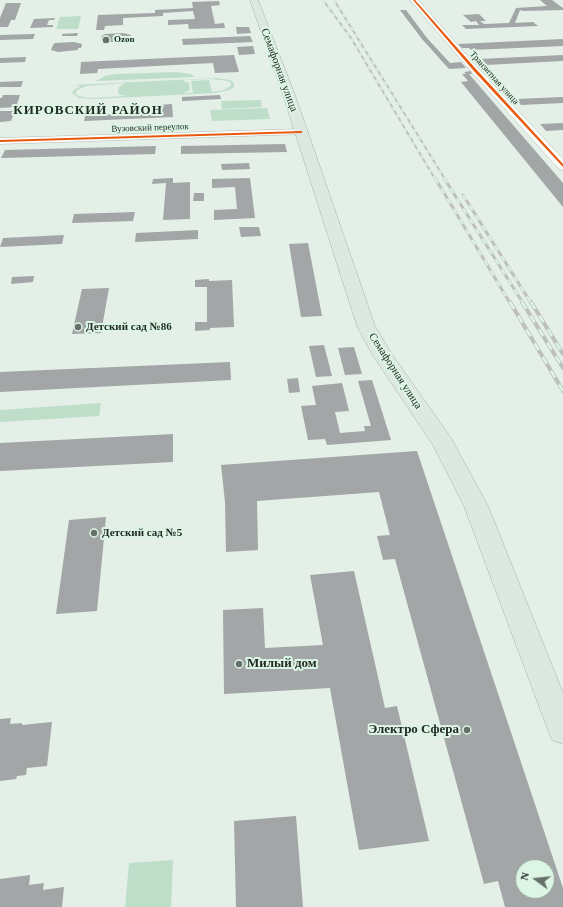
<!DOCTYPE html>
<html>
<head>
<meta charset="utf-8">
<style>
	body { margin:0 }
	#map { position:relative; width:563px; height:907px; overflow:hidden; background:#e3efe7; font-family:"Times New Roman",serif }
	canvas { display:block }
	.north { position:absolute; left:515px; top:859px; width:40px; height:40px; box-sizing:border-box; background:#ddf5e5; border:1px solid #93a499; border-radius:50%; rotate:285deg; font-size:11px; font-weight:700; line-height:16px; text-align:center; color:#232b26 }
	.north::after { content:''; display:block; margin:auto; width:14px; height:18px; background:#66706a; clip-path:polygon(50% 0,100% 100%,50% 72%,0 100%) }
</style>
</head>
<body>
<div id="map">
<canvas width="563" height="907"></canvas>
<div class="north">N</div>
</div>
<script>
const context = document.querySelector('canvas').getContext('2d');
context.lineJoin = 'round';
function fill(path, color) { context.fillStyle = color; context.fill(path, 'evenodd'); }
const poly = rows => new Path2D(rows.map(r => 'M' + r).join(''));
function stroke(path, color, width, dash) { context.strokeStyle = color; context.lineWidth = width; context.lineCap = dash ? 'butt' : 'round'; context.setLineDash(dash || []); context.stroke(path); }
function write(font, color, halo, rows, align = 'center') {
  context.font = font + ' "Times New Roman",serif'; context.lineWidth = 4; context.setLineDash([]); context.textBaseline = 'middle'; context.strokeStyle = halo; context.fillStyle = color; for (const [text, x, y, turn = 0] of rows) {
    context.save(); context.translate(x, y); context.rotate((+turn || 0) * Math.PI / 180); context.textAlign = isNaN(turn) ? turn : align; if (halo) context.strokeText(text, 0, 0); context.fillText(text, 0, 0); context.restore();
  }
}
fill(poly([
	[81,16,78,29,56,29,60,17],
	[177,72,190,74,195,77,96,81,105,76,115,74],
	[217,78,230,80,234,83,234,87,229,90,215,93,93,99,79,98,72,93,74,90,81,86,73,85],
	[212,79,228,81,231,83,231,86,224,90,212,92,209,80,191,81,193,93,183,93,190,90,189,83,182,80],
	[125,83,119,87,118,94,126,96,89,98,78,96,75,93,77,90,86,86],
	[261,100,262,107,222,109,221,101],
	[267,108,270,119,212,121,210,110],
	[101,403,99,416,0,422,0,410],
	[173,860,171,907,125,907,129,863]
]), '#bfdeca');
fill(poly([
	[540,0,552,0,563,8,563,10,523,11,520,10,515,23,533,22,538,26,466,29,462,25,479,25,476,21,471,22,463,15,479,14,486,21,480,21,484,24,509,23,516,8,547,6],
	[219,1,220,5,211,6,215,24,224,23,225,28,189,29,188,24,168,25,168,20,195,19,193,11,163,13,163,16,123,18,123,25,105,26,104,30,96,30,98,15,155,13,155,10,193,8,192,2],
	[6,3,21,3,15,20,11,20,8,27,0,27,0,18],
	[400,10,406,10,427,38,450,63,461,62,466,68,449,69,422,39],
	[55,18,54,20,49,20,47,25,53,25,53,27,30,28,34,19],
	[236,27,249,27,251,33,237,34],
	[78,33,77,36,62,36,62,34],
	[123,33,131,35,130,39,122,42,109,42,101,40,102,36,105,34],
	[35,34,33,39,0,40,0,35],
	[250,36,253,42,183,45,182,39],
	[563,39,563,46,471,50,469,48,462,48,458,44],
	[74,42,82,44,81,48,78,48,78,50,58,52,51,50,53,45,55,43],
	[253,46,255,54,239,55,237,47],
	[234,55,239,72,215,73,213,63,98,69,97,73,80,74,81,62],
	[563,55,563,61,485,65,479,59],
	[26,57,25,62,0,63,0,58],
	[471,71,472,74,469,74,563,183,563,207,461,82,468,81,462,74,466,74,464,72],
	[23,81,21,87,0,87,0,82],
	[3,95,20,95,16,107,0,108,0,98,2,98],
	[220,95,221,99,182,101,182,97],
	[563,97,563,103,521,105,516,99],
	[172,104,173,117,84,121,87,109,100,109,99,115,155,112,156,105],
	[0,111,15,111,11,121,0,122],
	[563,123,563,130,546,131,540,124],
	[285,144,287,152,181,154,181,146],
	[156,146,155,154,1,158,5,150],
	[249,163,250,169,222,170,221,164],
	[173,178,173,183,190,182,190,219,163,220,166,183,152,184,153,179],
	[250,178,255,218,214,220,214,210,237,209,235,187,212,188,212,179],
	[194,193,204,193,204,201,193,201],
	[135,212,133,221,72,223,74,214],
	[239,227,259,227,261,236,241,237],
	[198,230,198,239,135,242,136,233],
	[64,235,62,244,0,247,3,238],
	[308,243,322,316,301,317,289,244],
	[34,276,33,282,11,284,12,277],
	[209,279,209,281,232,280,234,327,210,328,210,330,195,331,195,322,207,322,207,287,195,287,195,280],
	[109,288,101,333,72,334,82,289],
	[324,345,332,376,316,377,309,346],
	[354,347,362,374,345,375,338,348],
	[230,362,231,380,0,392,0,372],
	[298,378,300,392,289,393,287,379],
	[372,380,391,440,327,445,325,439,308,440,301,406,316,405,312,386,342,383,349,411,335,412,340,433,365,431,364,426,371,426,358,381],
	[173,434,173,462,0,471,0,443],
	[417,451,563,888,563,907,505,907,498,881,484,884,395,559,383,560,377,536,390,535,379,492,257,501,258,550,226,552,225,502,221,465],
	[523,867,547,867,547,891,523,891],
	[106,517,97,611,56,614,69,520],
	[354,571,385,708,397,706,429,841,359,850,330,688,224,694,223,610,263,608,265,648,323,645,310,575],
	[11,718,10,724,22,723,22,725,52,722,47,766,27,768,26,775,17,776,16,779,0,781,0,719],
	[296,816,303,907,236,907,234,821],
	[30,875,29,885,44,883,43,890,64,887,62,907,0,907,0,879]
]), '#a2a6a7');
const minor = poly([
	[410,0,418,0,477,67,563,159,563,170,559,169,471,71,410,0],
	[301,129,306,132,305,134,0,144,0,138,301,129]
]);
const trunk = poly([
	[250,0,258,0,295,95,375,326,391,353,451,438,488,506,563,693,563,744,552,740,548,730,464,506,433,445,372,354,357,326,283,95,250,0]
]);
stroke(minor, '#b0bab3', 1);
stroke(trunk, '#a2b4a9', 1);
fill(minor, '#fbfdfb');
fill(trunk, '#dee8e2');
const railFar2 = poly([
	[323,0,351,38,435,179],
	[334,0,445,179]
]);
const railFar1 = poly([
	[435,178,510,303],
	[444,178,523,303],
	[463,195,531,303]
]);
const rail = poly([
	[510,302,563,391],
	[522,302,563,368],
	[531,302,563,354]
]);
stroke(railFar2, '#bdc0be', 2);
stroke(railFar1, '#bdc0be', 3);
stroke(rail, '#bdc0be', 4);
stroke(railFar2, '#ddf5e5', 1.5, [4]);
stroke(railFar1, '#ddf5e5', 2, [6]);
stroke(rail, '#ddf5e5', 2.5, [8]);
fill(poly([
	[413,0,415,0,475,68,563,164,563,167,473,70,413,0],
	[302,131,302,133,301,133,0,142,0,140,302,131]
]), '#e8590c');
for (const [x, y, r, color] of [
	[106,40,4,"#66706a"],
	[78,327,4,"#66706a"],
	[94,533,4,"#66706a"],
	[239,664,4,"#66706a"],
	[467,730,4,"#66706a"]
]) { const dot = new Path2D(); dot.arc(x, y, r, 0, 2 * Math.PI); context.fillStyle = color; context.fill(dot); stroke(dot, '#ddf5e5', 1.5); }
write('bold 9px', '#232b26', '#ddf5e5', [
	["Ozon",114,40]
], 'left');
write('9px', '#232b26', '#ddf5e5', [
	["Транзитная улица",494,78,48],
	["Вузовский переулок",150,128,-2]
]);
write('11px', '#232b26', '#ddf5e5', [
	["Семафорная улица",279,70,70],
	["Семафорная улица",395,371,57]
]);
write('bold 11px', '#232b26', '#ddf5e5', [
	["Детский сад №86",86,327],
	["Детский сад №5",102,533]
], 'left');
context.letterSpacing = '1px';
write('bold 13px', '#232b26', '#ddf5e5', [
	["КИРОВСКИЙ РАЙОН",88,111]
]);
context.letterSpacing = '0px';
write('bold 13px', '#232b26', '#ddf5e5', [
	["Милый дом",247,664],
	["Электро Сфера",459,730,"right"]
], 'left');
</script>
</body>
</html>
